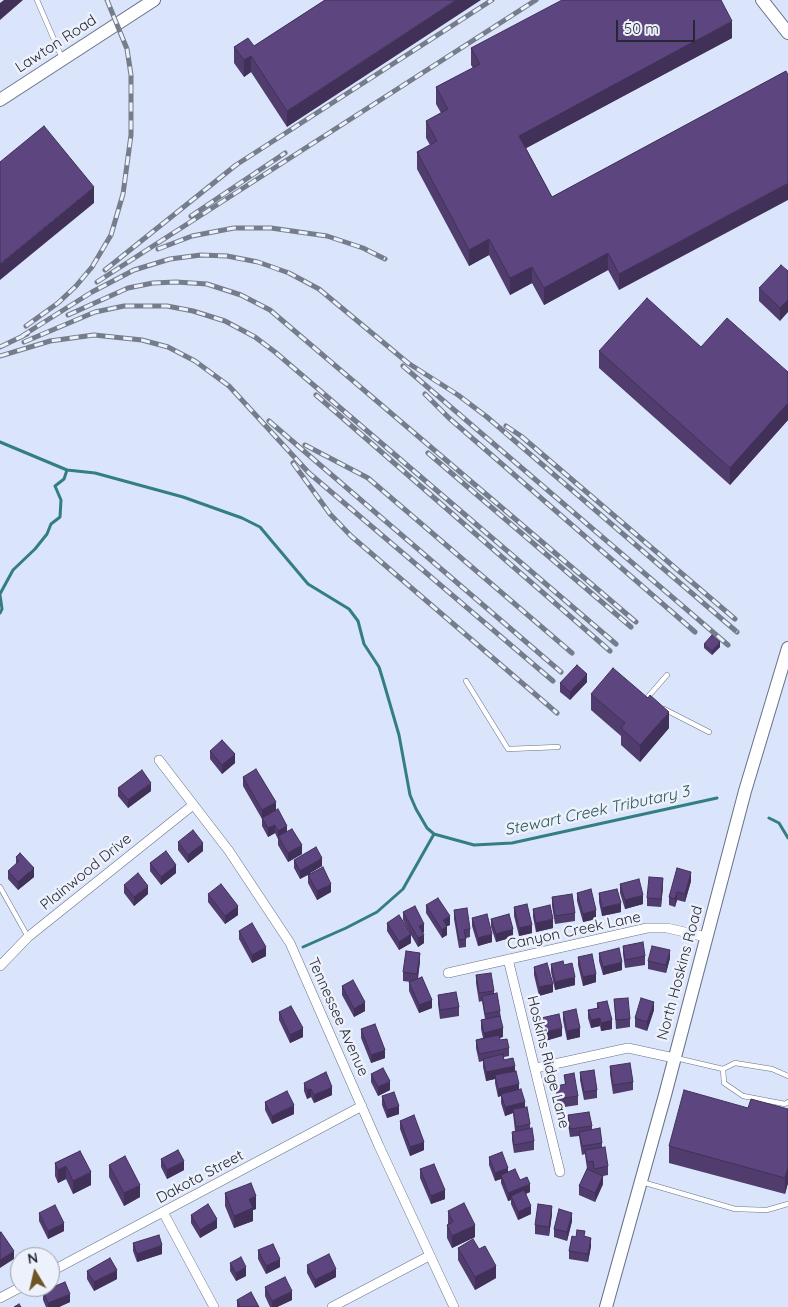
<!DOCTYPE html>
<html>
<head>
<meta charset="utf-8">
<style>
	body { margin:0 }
	#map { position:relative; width:788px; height:1307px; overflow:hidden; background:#dae4fa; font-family:Quicksand,sans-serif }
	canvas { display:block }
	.north { position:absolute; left:10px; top:1247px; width:50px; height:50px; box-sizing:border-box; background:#ecf1fc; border:1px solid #9ca1ac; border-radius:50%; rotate:351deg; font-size:14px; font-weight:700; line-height:20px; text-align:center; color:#242933 }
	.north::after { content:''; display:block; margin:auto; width:18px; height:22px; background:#6f5526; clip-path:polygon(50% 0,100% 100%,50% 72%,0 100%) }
	.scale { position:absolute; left:616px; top:20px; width:79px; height:22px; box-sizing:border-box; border:2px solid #242933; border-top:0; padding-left:6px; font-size:15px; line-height:18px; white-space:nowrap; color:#242933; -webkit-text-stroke:4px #ecf1fc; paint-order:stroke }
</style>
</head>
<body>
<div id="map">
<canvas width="788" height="1307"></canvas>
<div class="north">N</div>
<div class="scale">50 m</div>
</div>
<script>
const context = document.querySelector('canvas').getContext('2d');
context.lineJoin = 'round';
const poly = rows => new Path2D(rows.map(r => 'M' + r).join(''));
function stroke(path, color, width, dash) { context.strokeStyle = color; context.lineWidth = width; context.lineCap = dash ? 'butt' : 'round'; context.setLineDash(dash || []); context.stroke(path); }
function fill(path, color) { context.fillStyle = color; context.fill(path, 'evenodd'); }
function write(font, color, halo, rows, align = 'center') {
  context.font = font + ' Quicksand,sans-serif'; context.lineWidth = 5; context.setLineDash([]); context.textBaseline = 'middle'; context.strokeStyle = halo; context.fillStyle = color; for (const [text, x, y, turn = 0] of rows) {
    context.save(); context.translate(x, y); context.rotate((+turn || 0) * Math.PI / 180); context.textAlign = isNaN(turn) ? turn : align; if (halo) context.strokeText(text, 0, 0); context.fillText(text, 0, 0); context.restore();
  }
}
stroke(poly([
	[0,442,67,470,95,473,183,497,242,518,260,527,308,584,349,609,358,621,364,644,379,667,383,680,399,735,410,795,416,809,427,828,434,834,474,845,512,843,717,798],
	[0,594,13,570,35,549,47,534,51,524,60,517,61,500,55,486,64,479,67,470],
	[0,595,2,609,0,613],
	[769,818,779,823,788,838],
	[303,947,346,928,377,912,403,889,434,834]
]), '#337e82', 3);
const lane = poly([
	[37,0,62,58],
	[466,681,508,749,558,747],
	[648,701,646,699,667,675],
	[664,709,709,732],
	[0,887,28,937],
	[676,1058,723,1069,735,1063,772,1069,788,1076],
	[723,1069,724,1083,743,1096,785,1104,788,1102],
	[642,1182,735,1209,767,1210,788,1204]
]);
const street = poly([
	[159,760,229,851,290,943,379,1146,454,1307],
	[508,959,560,1172],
	[0,966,28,937,193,805],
	[448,973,647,928,667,928,706,937],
	[536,1068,628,1048,674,1058],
	[163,1212,214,1307],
	[50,1272,362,1106],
	[0,1298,21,1287],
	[332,1307,429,1256]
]);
const secondary = poly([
	[762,0,788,33],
	[0,100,154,0],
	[606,1307,665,1095,745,791,788,648]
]);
stroke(lane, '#67728a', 5.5);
stroke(street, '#67728a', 10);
stroke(secondary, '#67728a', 14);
stroke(lane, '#fff', 4.5);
stroke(street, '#fff', 9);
stroke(secondary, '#fff', 12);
const rail = poly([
	[191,216,285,153],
	[158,249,192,236,234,228,271,228,327,236,363,248,385,259],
	[105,270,236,165,492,0],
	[97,282,536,0],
	[68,315,128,288,153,283,176,282,207,284,241,295,270,310,636,622],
	[26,326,58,303,76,286,92,267,111,235,123,194,131,135,131,75,127,49,107,0],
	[22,336,92,292,134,270,170,259,201,255,227,256,258,262,289,273,319,289,408,363,458,395,487,417,737,632],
	[24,342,95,312,124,306,167,306,193,311,225,321,255,337,275,352,616,644],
	[0,347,27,334],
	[0,356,50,341,94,335,142,340,168,347,195,361,229,386,309,473,553,681],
	[403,366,728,645],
	[425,394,449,418,695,632],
	[316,395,610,651],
	[269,421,561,672],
	[506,426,521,436,735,619],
	[305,445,368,478,572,653],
	[428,453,631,627],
	[293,463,330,514,351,536,557,713]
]);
stroke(rail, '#757d8c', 5);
stroke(rail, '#ecf1fc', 3, [9]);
fill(poly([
	[325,0,287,127,251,72,244,77,234,63,234,47,254,46],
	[732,38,526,148,552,197,786,71,619,290,608,270,544,305,532,283,510,295,489,255,469,266,417,169,417,152,430,145,426,138,426,121,441,113,436,104,436,87,473,68,471,65,471,48],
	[788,271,780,321,759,301,759,288],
	[701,347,788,372,788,420,730,485,599,368,599,351],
	[704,644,720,647,712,655,704,648],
	[587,682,570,700,560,692,560,683],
	[591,694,669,728,640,762,621,745,621,736,591,710],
	[210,751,235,763,222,774,210,759],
	[243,777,276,811,287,831,302,854,288,862,278,845,278,839,275,833,268,837,262,826,262,819,243,786],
	[118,788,151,791,128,808,118,796],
	[178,842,203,851,188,863,178,850],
	[16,857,34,877,18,890,8,879,8,871,16,864],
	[294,860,322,866,310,873,331,892,317,900,308,883,308,875,300,879,294,868],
	[150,863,176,873,161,885,150,871],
	[691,881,685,902,677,900,675,907,669,905,669,897],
	[620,884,643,904,625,909,620,893],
	[124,885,148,894,134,906,124,893],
	[663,886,661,907,647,906,647,898],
	[577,893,596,919,583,922,577,901],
	[599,893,621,912,602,916,599,902],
	[208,894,238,915,225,924,208,902],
	[552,897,575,913,575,921,555,924,552,906],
	[426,905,450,925,447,926,447,935,442,938,426,913],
	[514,907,532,933,519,936,514,916],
	[533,909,553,928,536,932,533,917],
	[454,910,470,929,470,937,466,938,466,947,459,948,454,919],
	[403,912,424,932,423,933,424,943,418,947,411,935,411,943,399,950,387,931,387,923,409,931,403,920],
	[472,918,492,942,478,946,472,926],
	[491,919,513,937,496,942,491,927],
	[239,931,266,956,252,963,239,939],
	[623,946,645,956,645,965,625,968,623,954],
	[599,953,622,970,603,975,599,961],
	[578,957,596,982,583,986,578,965],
	[670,958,666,973,648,969,648,961],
	[420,961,418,979,432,1008,419,1013,409,991,409,982,411,982,403,981,403,972],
	[551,964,564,965,575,985,555,990,551,972],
	[534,967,553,992,539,996,534,975],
	[476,975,494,991,494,994,500,1011,503,1037,499,1038,500,1040,509,1048,509,1056,504,1057,504,1060,515,1071,519,1090,530,1124,530,1129,534,1141,534,1150,514,1153,512,1140,512,1132,515,1131,513,1113,505,1116,501,1103,501,1096,498,1097,495,1083,495,1079,486,1081,483,1067,483,1061,479,1062,476,1048,476,1040,483,1038,481,1029,481,1020,485,1019,482,1001,479,1002,476,983],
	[342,986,365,1011,354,1017,342,995],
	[438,995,459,1007,459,1016,440,1019,438,1004],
	[614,999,630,1019,630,1027,616,1029],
	[597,1003,612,1029,601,1031,600,1026,591,1028,588,1018,588,1010,597,1008],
	[654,1010,647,1031,635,1027,635,1018],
	[279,1012,303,1037,290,1043,279,1020],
	[563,1012,580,1037,567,1040,563,1020],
	[541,1018,562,1036,545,1041,541,1026],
	[361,1029,385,1058,371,1063,361,1038],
	[610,1066,633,1082,633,1090,613,1094,610,1074],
	[580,1072,597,1090,597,1098,584,1100,580,1080],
	[371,1074,390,1090,378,1096,371,1082],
	[564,1075,578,1096,578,1105,558,1108,556,1094,556,1086,565,1085],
	[304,1083,332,1095,314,1103,311,1097,307,1099,304,1091],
	[382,1096,399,1114,387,1118,382,1105],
	[265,1102,294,1114,272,1124,265,1110],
	[748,1108,788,1109,788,1183,785,1194,669,1163,669,1146],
	[568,1115,592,1126,592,1130,602,1143,602,1147,608,1166,608,1175,603,1176,603,1184,595,1202,579,1195,579,1186,587,1169,585,1154,582,1155,579,1136,570,1137,568,1124],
	[400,1121,424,1150,410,1156,400,1129],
	[80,1151,91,1185,73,1194,66,1179,58,1183,55,1176,55,1163],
	[489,1157,508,1172,520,1180,530,1192,526,1194,531,1214,518,1220,511,1204,511,1200,508,1201,501,1183,501,1179,495,1181,489,1165],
	[161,1159,184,1170,167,1179,161,1167],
	[109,1165,140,1197,124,1206,109,1177],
	[420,1169,445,1199,431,1204,420,1178],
	[225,1193,256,1209,253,1210,253,1221,234,1228,225,1206],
	[448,1211,475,1237,452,1248,447,1238,447,1225,448,1225],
	[39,1213,64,1231,48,1239,39,1221],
	[552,1214,549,1236,535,1234,535,1225],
	[191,1215,217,1228,200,1238,191,1223],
	[572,1221,567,1241,554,1237,554,1229],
	[576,1237,585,1237,591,1246,588,1262,569,1259,569,1251],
	[133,1243,162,1254,137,1262,133,1251],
	[458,1248,496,1278,475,1290,458,1260],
	[258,1250,280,1267,266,1274,258,1259],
	[230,1263,246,1276,236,1281,230,1271],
	[307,1265,336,1277,315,1288,307,1273],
	[87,1271,117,1279,94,1291,87,1279],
	[265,1287,292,1300,277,1307,270,1307,265,1296],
	[43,1291,70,1302,59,1307,46,1307,43,1300],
	[237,1300,259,1307,237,1307]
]), '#503c6d');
fill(poly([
	[4,0,23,0,0,20,0,3],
	[456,0,481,0,287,127,287,111],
	[732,21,732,38,519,152,519,136],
	[251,56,251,72,244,77,244,60],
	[788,183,788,200,619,290,619,274],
	[94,187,94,203,0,280,0,264],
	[489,239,489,255,469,266,469,250],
	[608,253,608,270,544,305,544,288],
	[532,267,532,283,510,295,510,278],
	[788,300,788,312,780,321,780,308],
	[788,403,788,420,730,485,730,468],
	[720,642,720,647,712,655,712,651],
	[587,674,587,682,570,700,570,692],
	[669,712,669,728,640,762,640,745],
	[235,754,235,763,222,774,222,765],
	[151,783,151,791,128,808,128,800],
	[276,802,276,811,262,819,262,810],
	[275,825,275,833,268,837,268,828],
	[287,826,287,834,278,836,278,839,278,831],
	[203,843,203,851,188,863,188,855],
	[302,845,302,854,288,862,288,853],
	[322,858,322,866,300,879,300,871],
	[176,865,176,873,161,885,161,877],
	[34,868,34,877,18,890,18,882],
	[691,872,691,881,685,902,685,894],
	[663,878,663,886,661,907,661,899],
	[331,884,331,892,317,900,317,891],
	[148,886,148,894,134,906,134,897],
	[677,892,677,900,675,907,675,899],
	[643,895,643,904,625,909,625,900],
	[621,903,621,912,602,916,602,908],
	[238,906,238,915,225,924,225,916],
	[596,910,596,919,583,922,583,914],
	[450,916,450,925,443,928,443,920],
	[553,919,553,928,536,932,536,923],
	[424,924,424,932,419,935,419,926],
	[532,925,532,933,519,936,519,928],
	[447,926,447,935,442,938,442,930],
	[513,929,513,937,496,942,496,934],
	[411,934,411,943,399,950,399,942],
	[492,934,492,942,478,946,478,938],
	[424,935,424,943,418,947,418,938],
	[266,947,266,956,252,963,252,955],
	[670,950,670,958,666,973,666,965],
	[420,953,420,961,417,983,417,974],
	[622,962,622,970,603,975,603,967],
	[596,974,596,982,583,986,583,977],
	[575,977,575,985,555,990,555,982],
	[553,984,553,992,539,996,539,987],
	[432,1000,432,1008,419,1013,419,1005],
	[365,1002,365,1011,354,1017,354,1009],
	[654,1002,654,1010,647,1031,647,1022],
	[600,1018,600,1026,591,1028,591,1020],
	[612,1020,612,1029,601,1031,601,1023],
	[303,1028,303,1037,290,1043,290,1035],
	[503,1028,503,1037,484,1042,484,1033],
	[562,1028,562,1036,545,1041,545,1032],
	[580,1028,580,1037,567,1040,567,1031],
	[385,1050,385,1058,371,1063,371,1055],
	[515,1066,515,1074,495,1075,495,1079,486,1081,486,1072],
	[390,1081,390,1090,378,1096,378,1087],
	[519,1084,519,1093,501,1094,501,1096,498,1097,498,1089],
	[332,1087,332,1095,314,1103,314,1095],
	[311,1089,311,1097,307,1099,307,1090],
	[525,1102,525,1110,513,1109,513,1113,505,1116,505,1107],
	[294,1105,294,1114,272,1124,272,1116],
	[399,1106,399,1114,387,1118,387,1110],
	[424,1142,424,1150,410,1156,410,1147],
	[184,1161,184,1170,167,1179,167,1170],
	[66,1166,66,1179,58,1183,58,1170],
	[788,1167,788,1183,785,1194,785,1178],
	[508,1168,508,1176,501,1175,501,1179,495,1181,495,1173],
	[91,1172,91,1185,73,1194,73,1181],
	[603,1176,603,1184,595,1202,595,1193],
	[530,1184,530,1192,512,1199,511,1196,511,1200,508,1201,508,1193],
	[140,1185,140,1197,124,1206,124,1193],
	[445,1190,445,1199,431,1204,431,1196],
	[256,1196,256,1209,253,1210,253,1221,234,1228,234,1216,249,1199],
	[531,1206,531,1214,518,1220,518,1212],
	[552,1206,552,1214,549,1236,549,1227],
	[572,1213,572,1221,567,1241,567,1232],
	[217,1219,217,1228,200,1238,200,1230],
	[64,1223,64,1231,48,1239,48,1231],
	[475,1225,475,1237,452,1248,452,1236],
	[591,1238,591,1246,588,1262,588,1254],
	[162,1245,162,1254,137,1262,137,1254],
	[14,1251,14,1259,0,1268,0,1260],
	[280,1259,280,1267,266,1274,266,1266],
	[496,1266,496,1278,475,1290,475,1277],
	[246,1267,246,1276,236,1281,236,1273],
	[336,1269,336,1277,315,1288,315,1280],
	[117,1270,117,1279,94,1291,94,1282],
	[292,1291,292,1300,277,1307,272,1307,272,1301],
	[70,1294,70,1302,59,1307,48,1307,48,1303]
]), '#413159');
const building = poly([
	[325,0,456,0,287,111,251,56,244,60,234,47,248,38,254,46,325,0],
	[562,0,721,0,732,21,519,136,552,197,786,71,788,75,788,183,619,274,608,253,544,288,532,267,510,278,489,239,469,250,417,152,437,141,426,121,448,109,436,87,480,64,471,48,562,0],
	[44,126,94,187,0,264,0,162,44,126],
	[781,265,788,271,788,300,780,308,759,288,781,265],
	[647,298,701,347,727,318,788,372,788,403,730,468,599,351,647,298],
	[712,635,720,642,712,651,704,644,712,635],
	[577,665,587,674,570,692,560,683,577,665],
	[613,668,648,698,650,695,669,712,640,745,621,728,625,723,591,694,613,668],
	[222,740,235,754,222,765,210,751,222,740],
	[256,769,276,802,262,810,243,777,256,769],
	[142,770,151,783,128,800,118,788,142,770],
	[278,809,287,826,278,831,275,825,268,828,262,818,278,809],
	[292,829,302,845,288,853,278,836,292,829],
	[193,830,203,843,188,855,178,842,193,830],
	[316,847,322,858,300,871,294,860,316,847],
	[166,851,176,865,161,877,150,863,166,851],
	[20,853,34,868,18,882,8,871,19,861,16,857,20,853],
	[323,867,331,884,317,891,308,875,323,867],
	[677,868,691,872,685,894,677,892,675,899,669,897,677,868],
	[138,873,148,886,134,897,124,885,138,873],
	[649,877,663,878,661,899,647,898,649,877],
	[639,879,643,895,625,900,620,884,639,879],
	[221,884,238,906,225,916,208,894,221,884],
	[591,889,596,910,583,914,577,893,591,889],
	[617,889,621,903,602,908,599,893,617,889],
	[572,894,575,913,555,916,552,897,572,894],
	[438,898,450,916,443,920,447,926,442,930,426,905,438,898],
	[527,904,532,925,519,928,514,907,527,904],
	[550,905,553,919,536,923,533,909,550,905],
	[415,906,424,924,419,926,424,935,418,938,403,912,415,906],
	[467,908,470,929,464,930,466,939,459,940,454,910,467,908],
	[487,914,492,934,478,938,472,918,487,914],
	[509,914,513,929,496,934,491,919,509,914],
	[399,915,411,934,399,942,387,923,399,915],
	[252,923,266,947,252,955,239,931,252,923],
	[643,942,645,956,625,960,623,946,643,942],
	[652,946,670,950,666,965,648,961,652,946],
	[619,948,622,962,603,967,599,953,619,948],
	[406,951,420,953,417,974,403,972,406,951],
	[592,954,596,974,583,977,578,957,592,954],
	[563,961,564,965,572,963,575,977,555,982,551,964,563,961],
	[547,963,553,984,539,987,534,967,547,963],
	[491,973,494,991,479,993,476,975,491,973],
	[422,977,432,1000,419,1005,409,982,422,977],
	[353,980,365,1002,354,1009,342,986,353,980],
	[456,992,459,1007,440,1010,438,995,456,992],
	[497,993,500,1011,485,1014,482,996,497,993],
	[628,998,630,1019,616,1020,614,999,628,998],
	[641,998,654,1002,647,1022,635,1018,641,998],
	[607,1001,612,1020,601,1023,600,1018,591,1020,588,1010,599,1008,597,1003,607,1001],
	[291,1006,303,1028,290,1035,279,1012,291,1006],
	[576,1009,580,1028,567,1031,563,1012,576,1009],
	[559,1014,562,1028,545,1032,541,1018,559,1014],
	[500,1016,503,1028,484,1033,481,1020,500,1016],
	[375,1024,385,1050,371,1055,361,1029,375,1024],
	[499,1035,500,1040,507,1039,509,1048,479,1054,476,1040,499,1035],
	[503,1054,504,1060,513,1058,515,1066,486,1072,483,1059,503,1054],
	[630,1063,633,1082,613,1085,610,1066,630,1063],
	[383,1068,390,1081,378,1087,371,1074,383,1068],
	[594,1070,597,1090,584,1092,580,1072,594,1070],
	[516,1071,519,1084,498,1089,495,1075,516,1071],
	[326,1072,332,1087,314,1095,311,1089,307,1090,304,1083,326,1072],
	[574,1073,578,1096,558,1099,556,1086,566,1084,564,1075,574,1073],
	[521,1089,525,1102,505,1107,501,1094,521,1089],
	[684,1090,748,1108,751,1099,788,1109,788,1167,785,1178,669,1146,684,1090],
	[287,1091,294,1105,272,1116,265,1102,287,1091],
	[394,1092,399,1106,387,1110,382,1096,394,1092],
	[527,1107,530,1124,516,1127,513,1109,527,1107],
	[589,1112,592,1126,570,1129,568,1115,589,1112],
	[414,1115,424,1142,410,1147,400,1121,414,1115],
	[532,1128,534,1141,514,1145,512,1132,532,1128],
	[600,1128,602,1143,582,1146,579,1132,600,1128],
	[605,1147,608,1166,594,1169,593,1161,587,1162,585,1150,605,1147],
	[178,1150,184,1161,167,1170,161,1159,178,1150],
	[80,1151,91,1172,73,1181,66,1166,58,1170,55,1163,80,1151],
	[502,1152,508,1168,495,1173,489,1157,502,1152],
	[125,1156,140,1185,124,1193,109,1165,125,1156],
	[434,1164,445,1190,431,1196,420,1169,434,1164],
	[515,1169,520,1180,527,1177,530,1184,508,1193,501,1175,515,1169],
	[587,1169,603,1176,595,1193,579,1186,587,1169],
	[251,1183,256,1196,249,1199,253,1208,234,1216,225,1193,251,1183],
	[524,1190,531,1206,518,1212,511,1196,524,1190],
	[464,1203,475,1225,452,1236,447,1225,453,1222,448,1211,464,1203],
	[208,1204,217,1219,200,1230,191,1215,208,1204],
	[538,1204,552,1206,549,1227,535,1225,538,1204],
	[55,1205,64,1223,48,1231,39,1213,55,1205],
	[559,1209,572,1213,567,1232,554,1229,559,1209],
	[577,1230,585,1231,584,1236,591,1238,588,1254,569,1251,572,1236,576,1237,577,1230],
	[1,1232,14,1251,0,1260,0,1233,1,1232],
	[159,1235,162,1245,137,1254,133,1243,159,1235],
	[473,1239,479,1249,485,1246,496,1266,475,1277,458,1248,473,1239],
	[273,1244,280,1259,266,1266,258,1250,273,1244],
	[329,1254,336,1269,315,1280,307,1265,329,1254],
	[241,1257,246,1267,236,1273,230,1263,241,1257],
	[110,1258,117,1270,94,1282,87,1271,110,1258],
	[285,1277,292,1291,272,1301,265,1287,285,1277],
	[65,1282,70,1294,48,1303,43,1291,65,1282],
	[251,1292,259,1307,240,1307,237,1300,251,1292],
	[19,1304,21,1307,14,1307,19,1304]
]);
fill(building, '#5d467f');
stroke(building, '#413159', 1);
write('15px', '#242933', '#ecf1fc', [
	["Lawton Road",56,44,-33],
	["Plainwood Drive",86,872,-39],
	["Canyon Creek Lane",574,931,-12],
	["North Hoskins Road",680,973,-75],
	["Tennessee Avenue",338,1017,66],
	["Hoskins Ridge Lane",548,1062,76],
	["Dakota Street",200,1177,-28]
]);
write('italic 16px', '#295656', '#ecf1fc', [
	["Stewart Creek Tributary 3",597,811,-12]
]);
</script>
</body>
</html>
